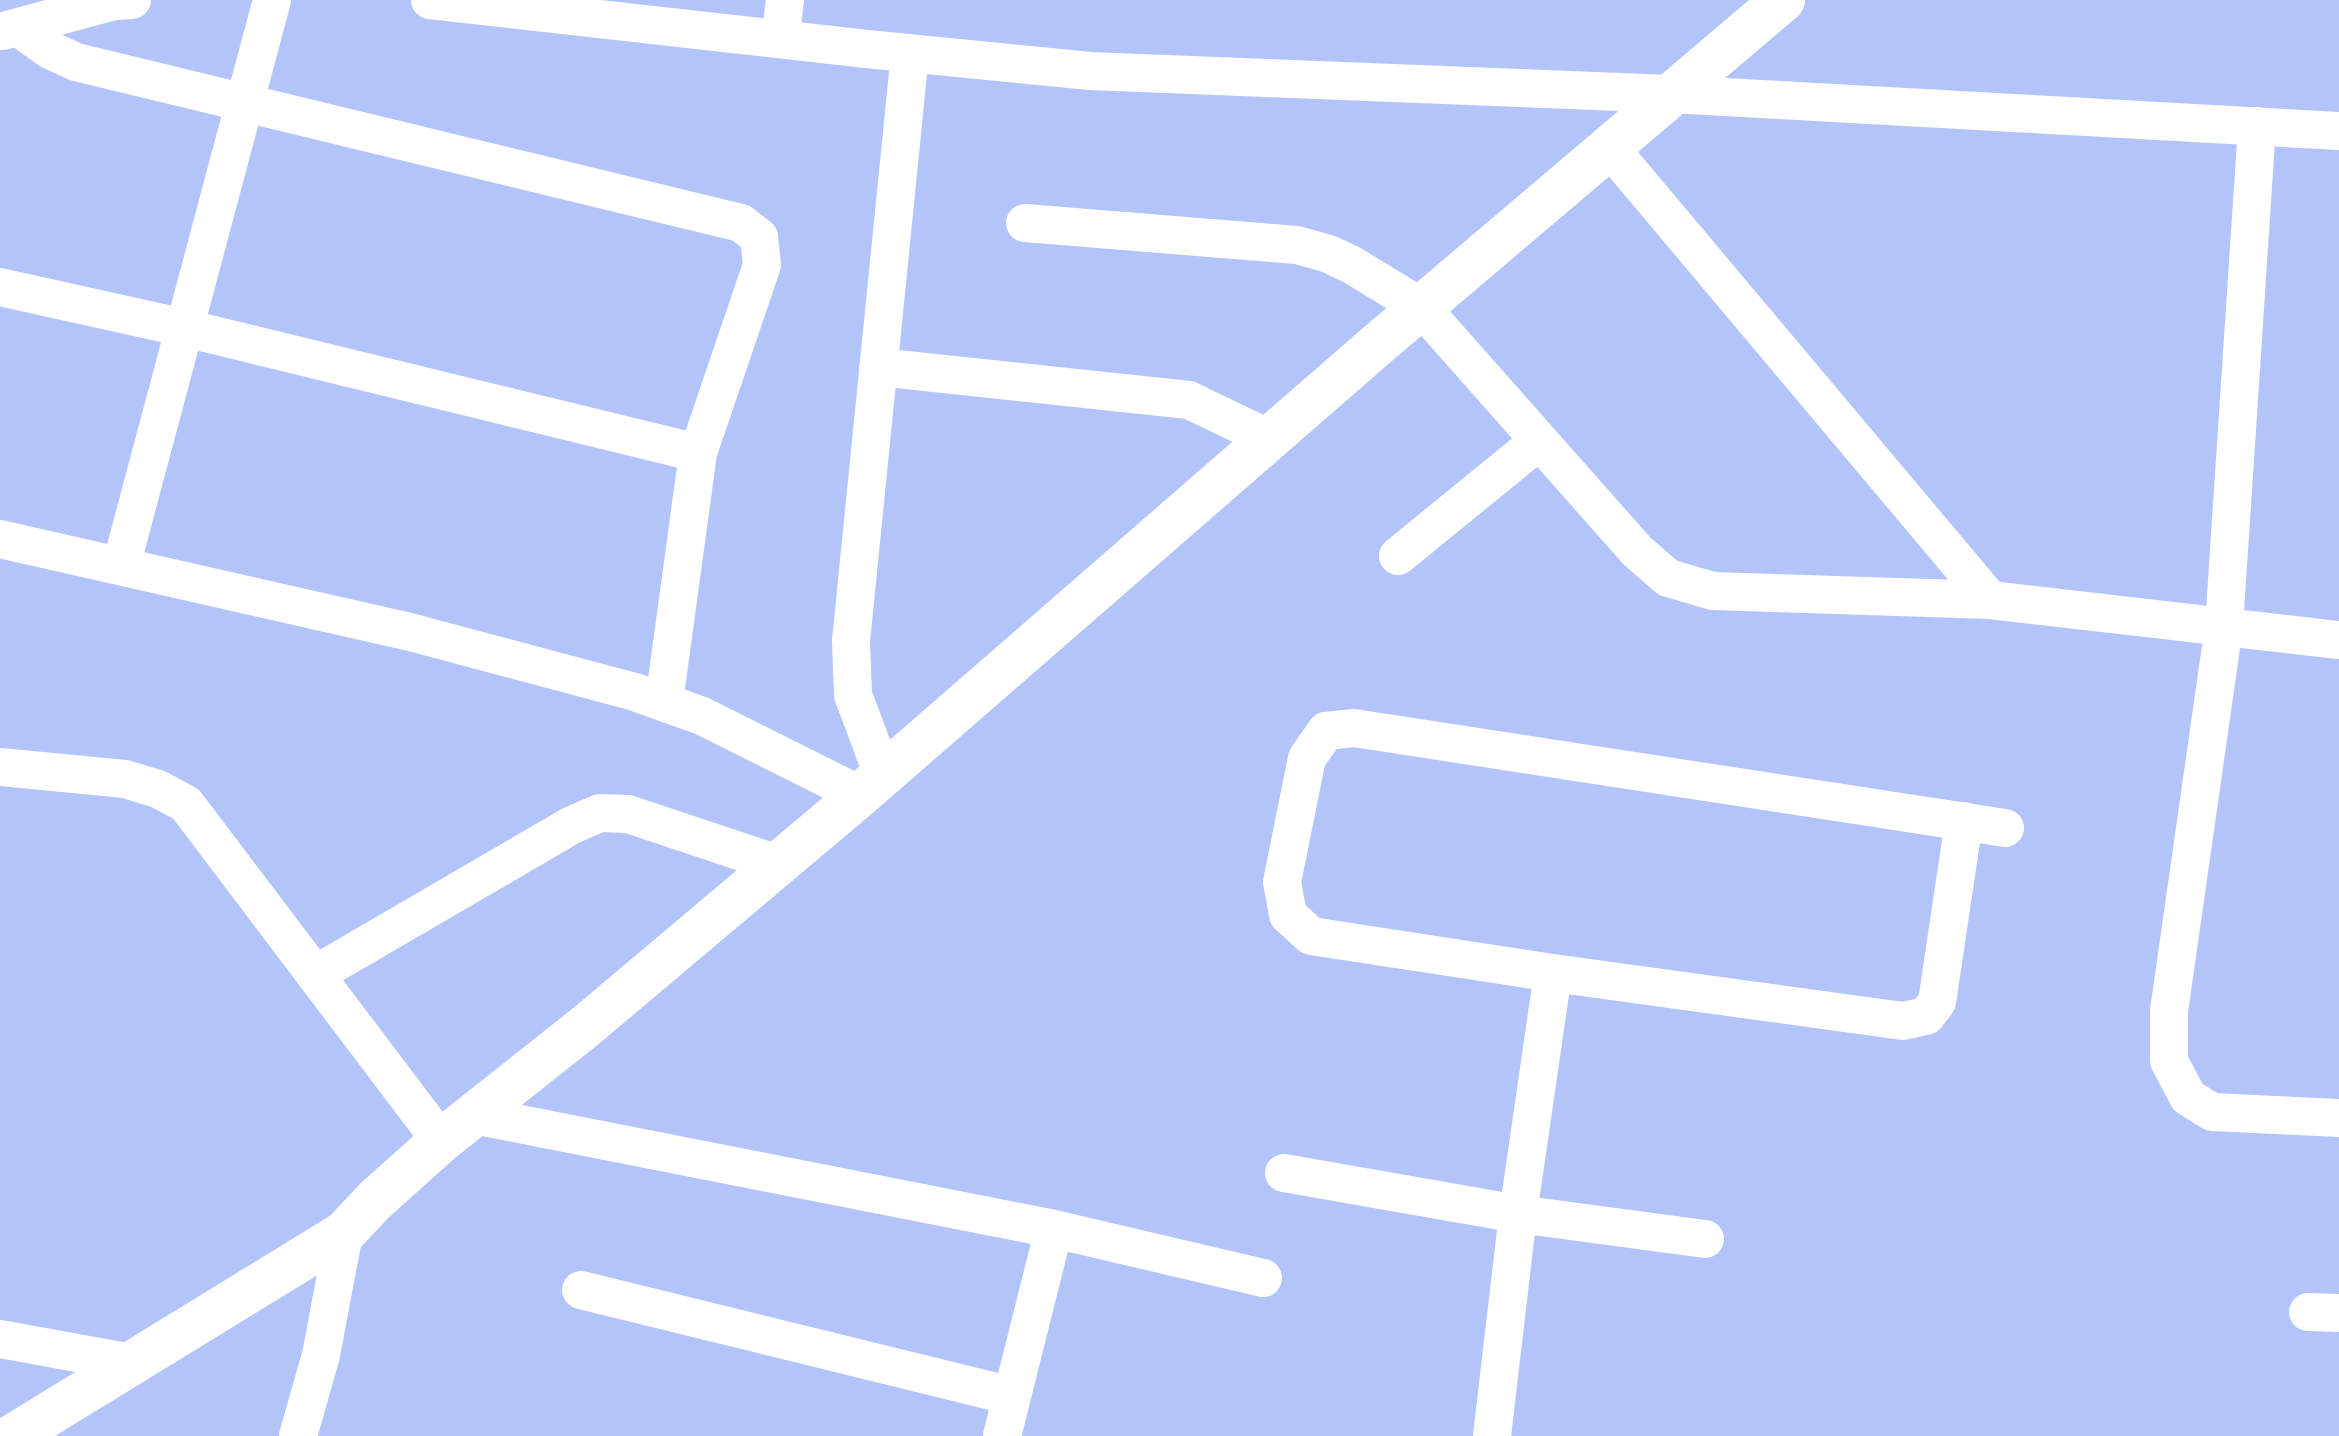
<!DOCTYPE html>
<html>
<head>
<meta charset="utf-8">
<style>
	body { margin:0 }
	canvas { display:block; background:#b2c4fa }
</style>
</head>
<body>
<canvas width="2339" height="1436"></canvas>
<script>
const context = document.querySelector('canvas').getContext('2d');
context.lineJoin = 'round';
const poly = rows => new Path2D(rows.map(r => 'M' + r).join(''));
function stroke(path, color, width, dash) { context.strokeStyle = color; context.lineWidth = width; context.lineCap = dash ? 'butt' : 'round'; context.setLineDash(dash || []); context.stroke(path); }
stroke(poly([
	[430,0,867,49,1090,71,1671,94,2339,131],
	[18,27,50,50,76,62,741,223,759,237,762,265,698,453,664,702],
	[3,31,115,1,132,0],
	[780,39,785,0],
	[2257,126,2224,626,2169,1011,2169,1061,2188,1097,2212,1112,2339,1118],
	[1609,147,1990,600],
	[1025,223,1297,245,1329,254,1352,265,1421,307,1637,551,1668,578,1713,591,1990,600,2339,640],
	[0,287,185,328,698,453],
	[878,367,1189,400,1270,439],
	[0,539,410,632,635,692,702,716,860,795],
	[1398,556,1539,441],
	[121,566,272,0],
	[0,767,125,779,158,789,186,804,441,1141],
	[883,775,853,695,851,641,910,53],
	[1964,821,1937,1002,1926,1016,1903,1021,1553,973,1311,936,1288,915,1282,882,1307,758,1326,731,1354,728,2005,828],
	[316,974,572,825,600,813,628,814,778,864],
	[474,1115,1054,1229,1263,1278],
	[1284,1173,1518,1214,1705,1239],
	[581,1290,1012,1396],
	[2308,1312,2339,1313],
	[0,1339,132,1363],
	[298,1436,321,1355,344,1233],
	[1002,1436,1054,1229],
	[1492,1436,1518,1214,1553,973]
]), '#fff', 38);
stroke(poly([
	[13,1436,344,1233,375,1200,441,1141,586,1026,860,795,1378,344,1783,0]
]), '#fff', 44);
</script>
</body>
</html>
